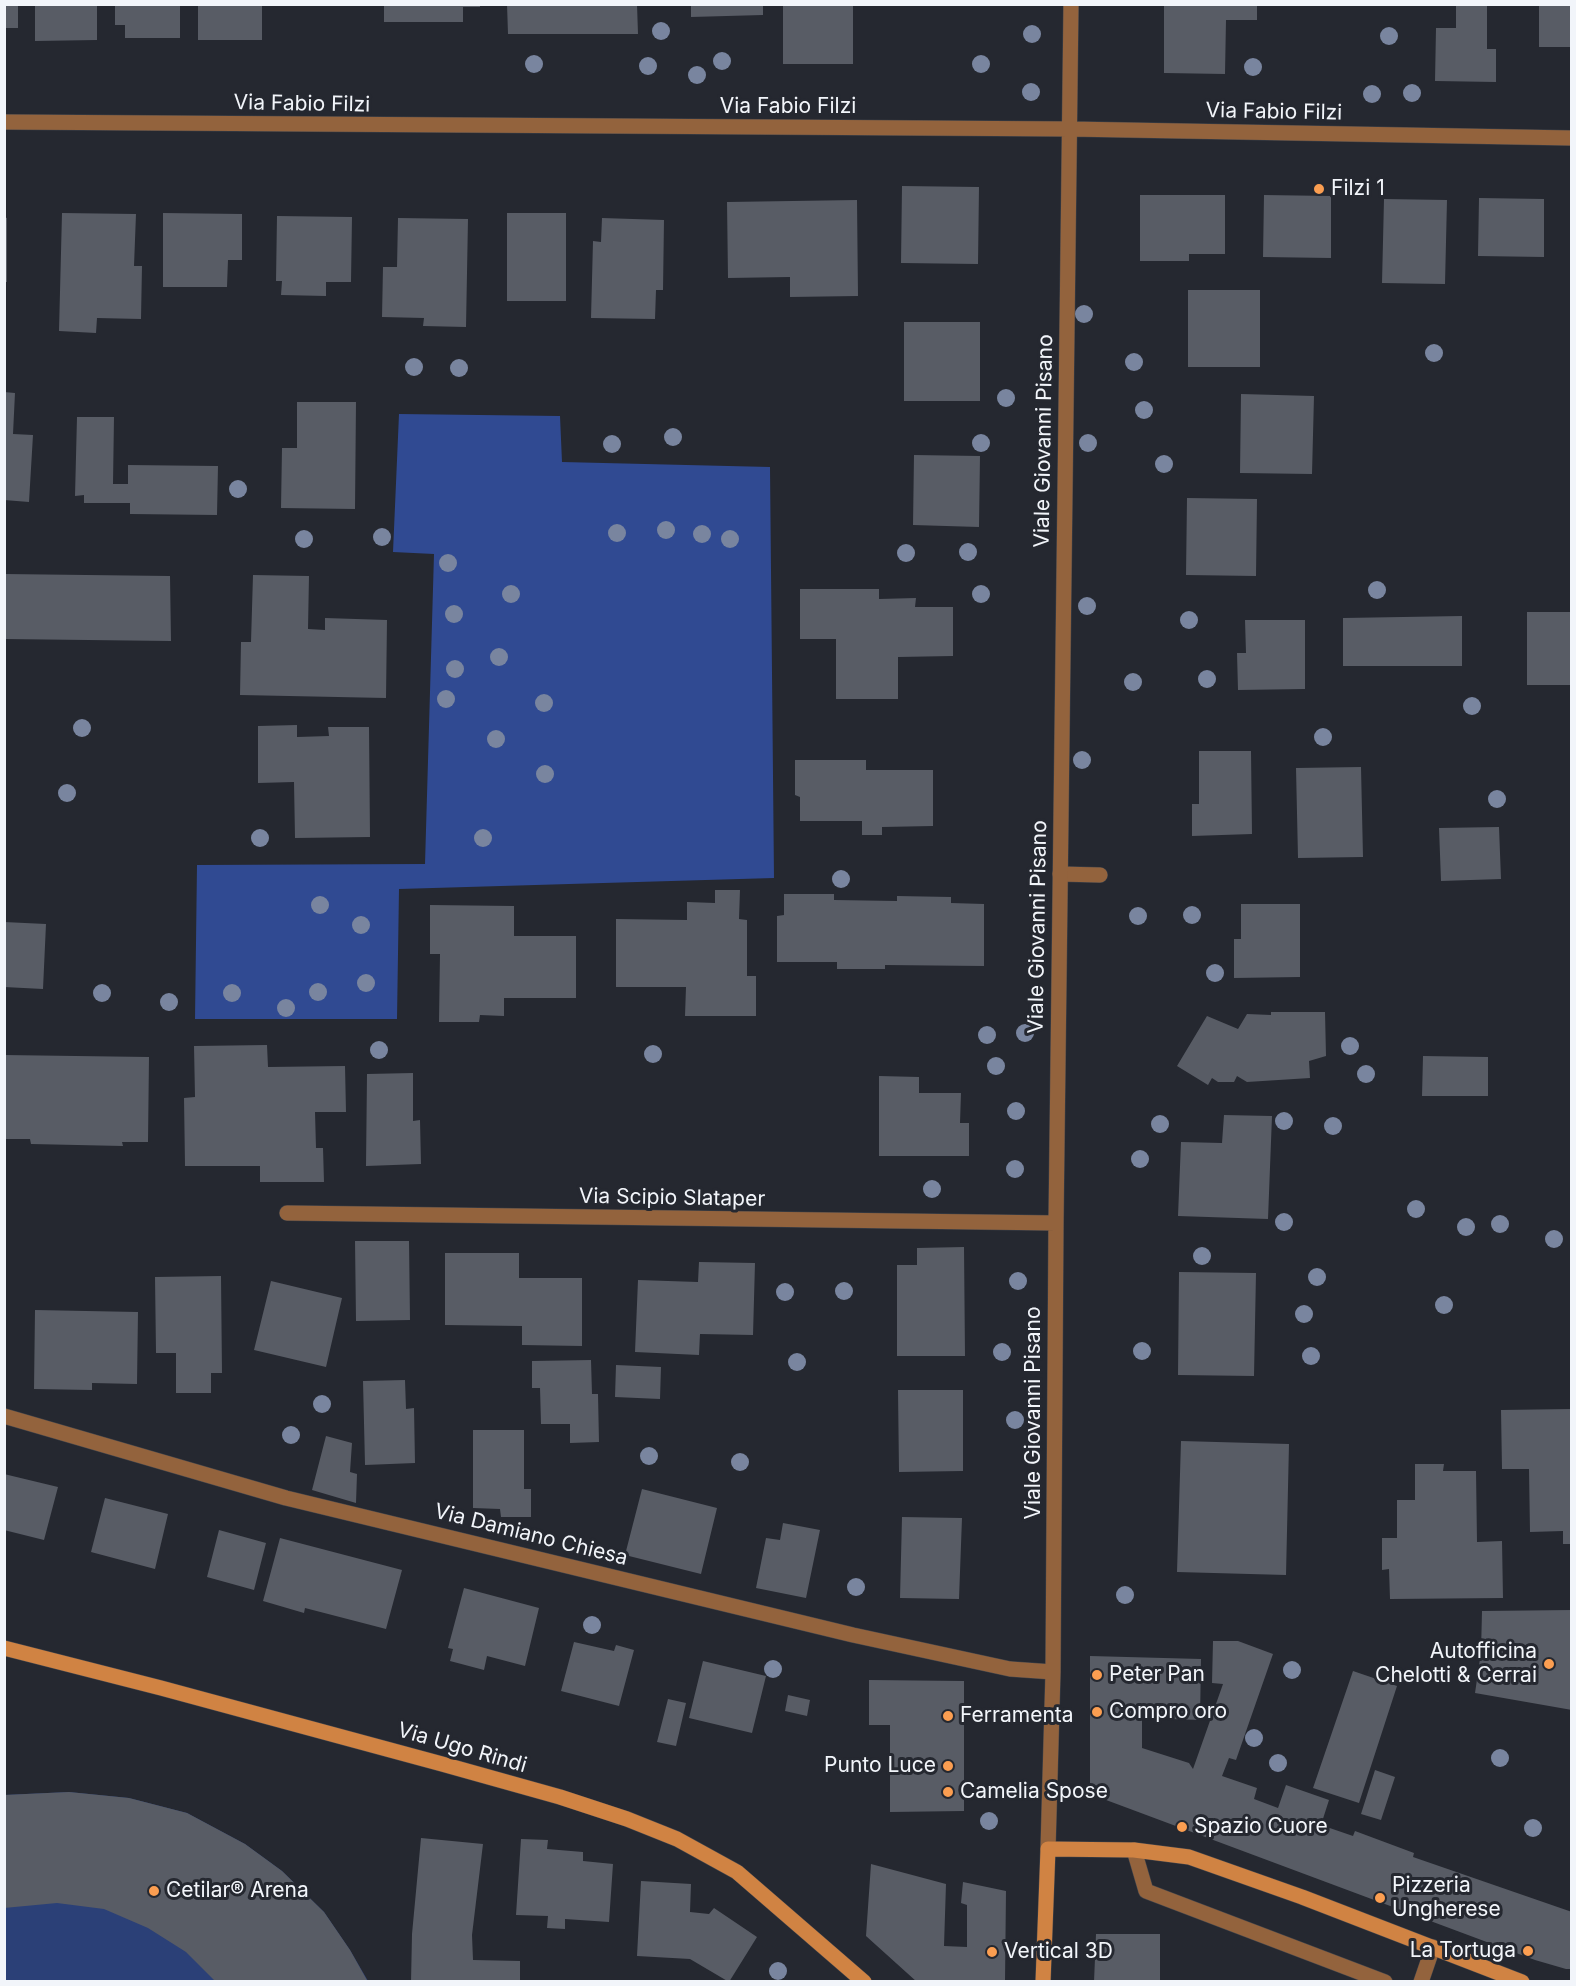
<!DOCTYPE html>
<html>
<head>
<meta charset="utf-8">
<style>
	body { margin:0 }
	#map { position:relative; width:1576px; height:1986px; overflow:hidden; background:#252830; font-family:Inter,sans-serif }
	canvas { display:block }
	.frame { position:absolute; inset:0; border:6px solid #f2f5fa; pointer-events:none }
</style>
</head>
<body>
<div id="map">
<canvas width="1576" height="1986"></canvas>
<div class="frame"></div>
</div>
<script>
const context = document.querySelector('canvas').getContext('2d');
context.lineJoin = 'round';
function fill(path, color) { context.fillStyle = color; context.fill(path, 'evenodd'); }
const poly = rows => new Path2D(rows.map(r => 'M' + r).join(''));
function stroke(path, color, width, dash) { context.strokeStyle = color; context.lineWidth = width; context.lineCap = dash ? 'butt' : 'round'; context.setLineDash(dash || []); context.stroke(path); }
function write(font, color, halo, rows, align = 'center') {
  context.font = font + ' Inter,sans-serif'; context.lineWidth = 6; context.setLineDash([]); context.textBaseline = 'middle'; context.strokeStyle = halo; context.fillStyle = color; for (const [text, x, y, turn = 0] of rows) {
    context.save(); context.translate(x, y); context.rotate((+turn || 0) * Math.PI / 180); context.textAlign = isNaN(turn) ? turn : align; if (halo) context.strokeText(text, 0, 0); context.fillText(text, 0, 0); context.restore();
  }
}
fill(poly([
	[69,1792,129,1798,187,1813,245,1844,282,1871,324,1912,350,1950,368,1981,5,1981,4,1795]
]), '#2b4077');
fill(poly([
	[399,414,560,416,562,462,770,467,774,878,399,889,397,1019,195,1019,197,865,425,864,434,554,393,552]
]), '#304a92');
fill(poly([
	[4,4,18,4,18,28,4,28],
	[35,4,97,4,97,40,35,41],
	[115,4,180,4,180,38,125,38,125,25,115,25],
	[198,4,262,4,262,40,198,40],
	[384,4,480,4,480,7,463,7,463,22,384,22],
	[507,4,637,4,638,34,508,34],
	[691,4,763,4,763,15,691,17],
	[783,4,853,4,853,64,783,64],
	[1164,4,1257,4,1257,20,1226,20,1225,74,1164,73],
	[1456,4,1487,4,1487,49,1496,49,1496,82,1435,81,1436,28,1456,28],
	[1539,4,1572,4,1572,47,1539,47],
	[902,186,979,187,978,264,901,263],
	[1140,195,1225,195,1225,254,1189,254,1189,261,1140,261],
	[1264,195,1331,196,1331,258,1263,257],
	[1479,198,1544,199,1544,257,1478,256],
	[1384,199,1447,200,1445,284,1382,283],
	[857,200,858,296,790,297,790,277,728,278,727,202],
	[62,213,136,214,134,266,142,266,141,319,97,318,96,333,59,331],
	[163,213,242,214,242,260,228,260,227,287,163,287],
	[507,213,566,213,566,301,507,301],
	[277,216,352,217,351,282,326,282,326,296,281,295,282,281,276,281],
	[4,217,7,218,7,282,4,282],
	[398,218,468,219,466,327,423,326,424,318,382,317,383,267,397,267],
	[602,218,664,220,663,290,656,290,655,319,591,318,593,241,601,242],
	[1188,290,1260,290,1260,367,1188,367],
	[904,322,980,322,980,401,904,401],
	[4,392,15,393,13,434,33,435,29,502,4,500],
	[1241,394,1314,396,1312,474,1240,473],
	[297,402,356,402,355,509,281,508,282,448,297,448],
	[77,417,114,417,113,484,128,484,128,465,218,466,217,515,130,514,130,503,84,503,84,495,75,496],
	[914,455,980,456,979,527,913,525],
	[1187,498,1257,499,1256,576,1186,575],
	[4,574,170,576,171,641,4,639],
	[253,575,309,576,308,629,325,630,325,618,387,620,386,698,240,695,241,642,251,642],
	[800,589,879,589,879,599,916,598,915,607,953,607,953,656,898,657,898,699,836,699,836,639,800,639],
	[1527,612,1572,612,1572,685,1527,685],
	[1462,616,1462,666,1343,666,1343,618],
	[1245,620,1305,620,1305,689,1238,690,1237,653,1246,653],
	[297,725,297,737,329,736,328,727,369,727,370,837,295,838,294,782,258,783,258,726],
	[1199,751,1251,751,1252,834,1192,836,1192,804,1199,804],
	[795,760,866,760,866,770,933,770,933,826,882,827,882,835,862,835,862,821,800,821,800,797,795,795],
	[1361,767,1363,857,1298,858,1296,768],
	[1499,827,1501,879,1441,881,1439,828],
	[715,890,740,890,739,919,747,920,747,976,756,976,756,1016,685,1016,686,987,616,987,616,919,687,920,687,902,715,903],
	[784,894,834,894,834,900,897,901,897,896,951,897,951,903,984,904,984,966,885,965,885,969,837,969,837,962,777,962,777,916,784,915],
	[1241,904,1300,904,1300,977,1234,978,1234,939,1241,939],
	[430,905,514,906,514,936,576,936,576,998,504,998,504,1016,480,1015,479,1022,439,1022,440,954,430,954],
	[4,922,46,924,43,989,4,987],
	[1271,1012,1325,1012,1326,1056,1309,1061,1310,1078,1247,1082,1237,1076,1234,1082,1218,1082,1212,1078,1208,1085,1177,1066,1207,1016,1238,1029,1247,1014,1271,1015],
	[267,1045,268,1067,345,1066,346,1112,315,1112,316,1148,323,1148,324,1182,260,1182,260,1166,185,1166,184,1098,195,1097,194,1046],
	[4,1055,149,1057,148,1142,122,1142,123,1146,31,1144,30,1139,4,1139],
	[1423,1056,1488,1057,1488,1096,1422,1096],
	[413,1073,413,1121,420,1120,421,1164,366,1166,367,1074],
	[879,1076,919,1077,919,1093,961,1093,960,1123,969,1123,969,1156,879,1156],
	[1224,1115,1272,1116,1268,1219,1178,1216,1181,1142,1222,1143],
	[355,1241,409,1241,410,1320,356,1321],
	[964,1247,965,1356,897,1356,897,1265,917,1265,917,1248],
	[445,1253,519,1253,519,1278,582,1278,582,1346,522,1345,522,1326,445,1325],
	[699,1262,755,1263,753,1335,700,1334,699,1355,635,1352,638,1280,698,1282],
	[1179,1272,1256,1273,1254,1376,1178,1375],
	[221,1276,222,1373,211,1373,211,1393,176,1393,176,1353,156,1353,155,1277],
	[271,1281,342,1298,326,1367,254,1350],
	[35,1310,138,1312,137,1384,92,1383,92,1390,34,1389],
	[591,1360,592,1394,598,1394,599,1442,570,1443,570,1424,541,1424,540,1388,532,1388,532,1361],
	[616,1365,661,1367,660,1399,615,1397],
	[405,1380,406,1409,414,1408,415,1463,365,1465,363,1381],
	[898,1390,963,1390,963,1471,899,1472],
	[1572,1409,1572,1544,1563,1544,1563,1531,1530,1532,1529,1469,1502,1469,1501,1410],
	[473,1430,524,1430,524,1489,531,1489,531,1517,501,1517,500,1509,473,1508],
	[326,1436,352,1443,350,1472,357,1474,356,1503,312,1490],
	[1181,1441,1289,1444,1286,1575,1177,1572],
	[1415,1464,1444,1464,1443,1471,1476,1471,1477,1542,1502,1541,1503,1598,1390,1599,1389,1569,1382,1570,1382,1538,1397,1538,1397,1500,1415,1500],
	[4,1474,58,1487,44,1540,4,1530],
	[642,1489,717,1508,701,1574,625,1555],
	[105,1498,168,1514,155,1569,91,1552],
	[902,1517,962,1518,959,1599,900,1598],
	[783,1523,820,1530,806,1598,756,1588,766,1538,780,1540],
	[219,1530,266,1543,254,1590,207,1577],
	[280,1538,402,1570,386,1629,305,1608,304,1613,263,1601],
	[464,1588,539,1608,525,1666,487,1656,484,1670,450,1661,453,1649,448,1648],
	[1572,1610,1572,1710,1475,1693,1481,1652,1482,1611],
	[1213,1641,1238,1641,1273,1654,1236,1760,1229,1758,1222,1776,1257,1788,1254,1799,1278,1808,1286,1785,1329,1800,1321,1825,1353,1836,1355,1831,1414,1853,1413,1857,1572,1912,1572,1969,1566,1969,1535,1960,1090,1794,1090,1656,1201,1659,1200,1720,1142,1718,1142,1748,1189,1763,1193,1769,1223,1684,1212,1683],
	[574,1642,614,1651,616,1645,634,1650,619,1706,561,1691],
	[703,1661,766,1676,752,1733,689,1718],
	[1353,1671,1397,1686,1359,1803,1313,1788],
	[869,1680,964,1681,964,1811,890,1812,890,1725,869,1725],
	[788,1695,810,1700,807,1716,785,1711],
	[668,1699,686,1703,676,1746,657,1742],
	[1375,1770,1395,1777,1381,1820,1361,1814],
	[69,1792,129,1798,187,1813,245,1844,282,1871,324,1912,350,1950,368,1982,216,1982,186,1952,148,1928,104,1909,57,1903,4,1908,4,1795],
	[421,1838,483,1844,472,1935,473,1960,520,1961,520,1982,411,1982,412,1934],
	[521,1839,548,1840,547,1849,583,1852,583,1861,613,1864,609,1922,565,1919,565,1929,547,1928,548,1916,516,1915],
	[871,1864,946,1884,944,1946,967,1947,967,1905,961,1903,963,1882,1006,1891,1005,1982,917,1982,866,1936],
	[641,1881,691,1884,690,1912,709,1914,714,1908,757,1937,729,1982,690,1959,637,1956],
	[1096,1934,1160,1934,1160,1982,1094,1982]
]), '#585c65');
const lane = poly([
	[1060,874,1100,875],
	[1134,1850,1146,1891,1385,1982],
	[1421,1982,1433,1947]
]);
const street = poly([
	[4,122,1070,129,1572,138],
	[287,1213,1056,1223],
	[4,1416,286,1498,853,1635,1010,1669,1053,1672],
	[1048,1849,1053,1672,1056,1223,1071,4]
]);
const secondary = poly([
	[4,1648,161,1688,442,1764,560,1797,627,1819,677,1839,737,1872,864,1982],
	[1043,1982,1048,1849,1134,1850,1189,1857,1302,1897,1522,1982]
]);
stroke(lane, '#42454c', 16);
stroke(street, '#42454c', 16);
stroke(secondary, '#42454c', 16);
stroke(lane, '#93633d', 15);
stroke(street, '#93633d', 15);
stroke(secondary, '#d08343', 15);
context.fillStyle = '#79859f';
for (const [x, y] of [
	[661,31],
	[1032,34],
	[1389,36],
	[722,61],
	[534,64],
	[981,64],
	[648,66],
	[1253,67],
	[697,75],
	[1031,92],
	[1412,93],
	[1372,94],
	[1084,314],
	[1434,353],
	[1134,362],
	[414,367],
	[459,368],
	[1006,398],
	[1144,410],
	[673,437],
	[981,443],
	[1088,443],
	[612,444],
	[1164,464],
	[238,489],
	[666,530],
	[617,533],
	[702,534],
	[382,537],
	[304,539],
	[730,539],
	[968,552],
	[906,553],
	[448,563],
	[1377,590],
	[511,594],
	[981,594],
	[1087,606],
	[454,614],
	[1189,620],
	[499,657],
	[455,669],
	[1207,679],
	[1133,682],
	[446,699],
	[544,703],
	[1472,706],
	[82,728],
	[1323,737],
	[496,739],
	[1082,760],
	[545,774],
	[67,793],
	[1497,799],
	[260,838],
	[483,838],
	[841,879],
	[320,905],
	[1192,915],
	[1138,916],
	[361,925],
	[1215,973],
	[366,983],
	[318,992],
	[102,993],
	[232,993],
	[169,1002],
	[286,1008],
	[1025,1033],
	[987,1035],
	[1350,1046],
	[379,1050],
	[653,1054],
	[996,1066],
	[1366,1074],
	[1016,1111],
	[1284,1121],
	[1160,1124],
	[1333,1126],
	[1140,1159],
	[1015,1169],
	[932,1189],
	[1416,1209],
	[1284,1222],
	[1500,1224],
	[1466,1227],
	[1554,1239],
	[1202,1256],
	[1317,1277],
	[1018,1281],
	[844,1291],
	[785,1292],
	[1444,1305],
	[1304,1314],
	[1142,1351],
	[1002,1352],
	[1311,1356],
	[797,1362],
	[322,1404],
	[1015,1420],
	[291,1435],
	[649,1456],
	[740,1462],
	[856,1587],
	[1125,1595],
	[592,1625],
	[773,1669],
	[1292,1670],
	[1254,1738],
	[1500,1758],
	[1278,1763],
	[989,1821],
	[1533,1828],
	[778,1971]
]) { context.beginPath(); context.arc(x, y, 9, 0, 2 * Math.PI); context.fill(); }
for (const [x, y, r, color] of [
	[1319,189,6,"#fb9e51"],
	[1549,1664,6,"#fb9e51"],
	[1097,1675,6,"#fb9e51"],
	[1097,1712,6,"#fb9e51"],
	[948,1716,6,"#fb9e51"],
	[948,1766,6,"#fb9e51"],
	[948,1792,6,"#fb9e51"],
	[1182,1827,6,"#fb9e51"],
	[154,1891,6,"#fb9e51"],
	[1380,1898,6,"#fb9e51"],
	[1528,1951,6,"#fb9e51"],
	[992,1952,6,"#fb9e51"]
]) { const dot = new Path2D(); dot.arc(x, y, r, 0, 2 * Math.PI); context.fillStyle = color; context.fill(dot); stroke(dot, '#252830', 2); }
write('21px', '#f2f5fa', '#252830', [
	["Via Fabio Filzi",302,104,1],
	["Via Fabio Filzi",788,107],
	["Via Fabio Filzi",1274,112,1],
	["Viale Giovanni Pisano",1044,441,-89],
	["Viale Giovanni Pisano",1038,927,-89],
	["Via Scipio Slataper",672,1198,1],
	["Viale Giovanni Pisano",1034,1413,-90],
	["Via Damiano Chiesa",531,1535,14],
	["Via Ugo Rindi",462,1748,16]
]);
write('21px', '#f2f5fa', '#252830', [
	["Filzi 1",1331,189],
	["Autofficina",1537,1652,"right"],
	["Chelotti & Cerrai",1537,1676,"right"],
	["Peter Pan",1109,1675],
	["Compro oro",1109,1712],
	["Ferramenta",960,1716],
	["Punto Luce",936,1766,"right"],
	["Camelia Spose",960,1792],
	["Spazio Cuore",1194,1827],
	["Pizzeria",1392,1886],
	["Ungherese",1392,1910],
	["Cetilar® Arena",166,1891],
	["La Tortuga",1516,1951,"right"],
	["Vertical 3D",1004,1952]
], 'left');
</script>
</body>
</html>
